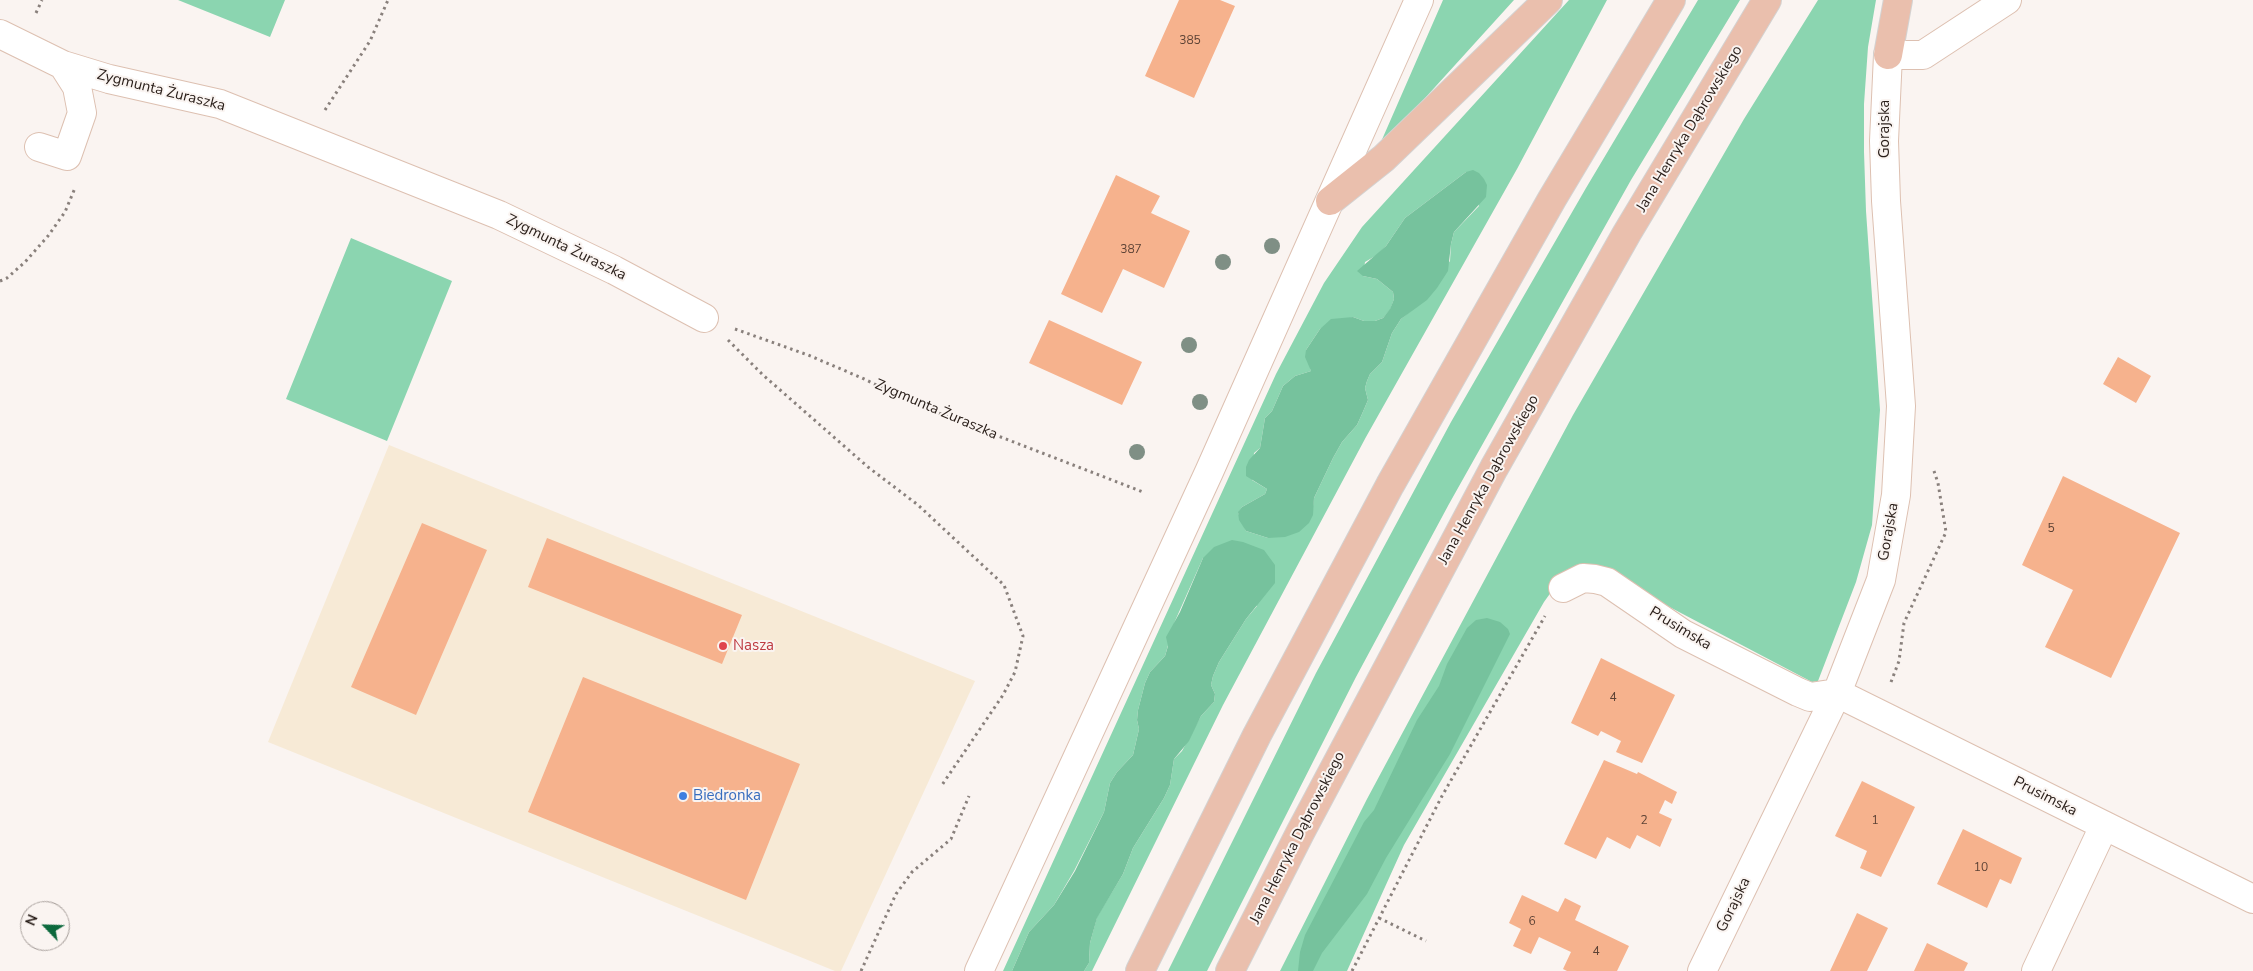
<!DOCTYPE html>
<html>
<head>
<meta charset="utf-8">
<style>
	body { margin:0 }
	#map { position:relative; width:2253px; height:971px; overflow:hidden; background:#faf4f1; font-family:"Nunito Sans",sans-serif }
	canvas { display:block }
	.north { position:absolute; left:20px; top:901px; width:50px; height:50px; box-sizing:border-box; background:#faf4f1; border:1px solid #a69e9a; border-radius:50%; rotate:294deg; font-size:14px; font-weight:700; line-height:20px; text-align:center; color:#281d18 }
	.north::after { content:''; display:block; margin:auto; width:18px; height:22px; background:#0c693d; clip-path:polygon(50% 0,100% 100%,50% 72%,0 100%) }
</style>
</head>
<body>
<div id="map">
<canvas width="2253" height="971"></canvas>
<div class="north">N</div>
</div>
<script>
const context = document.querySelector('canvas').getContext('2d');
context.lineJoin = 'round';
function fill(path, color) { context.fillStyle = color; context.fill(path, 'evenodd'); }
const poly = rows => new Path2D(rows.map(r => 'M' + r).join(''));
function stroke(path, color, width, dash) { context.strokeStyle = color; context.lineWidth = width; context.lineCap = dash ? 'butt' : 'round'; context.setLineDash(dash || []); context.stroke(path); }
function write(font, color, halo, rows, align = 'center') {
  context.font = font + ' "Nunito Sans",sans-serif'; context.lineWidth = 4; context.setLineDash([]); context.textBaseline = 'middle'; context.strokeStyle = halo; context.fillStyle = color; for (const [text, x, y, turn = 0] of rows) {
    context.save(); context.translate(x, y); context.rotate((+turn || 0) * Math.PI / 180); context.textAlign = isNaN(turn) ? turn : align; if (halo) context.strokeText(text, 0, 0); context.fillText(text, 0, 0); context.restore();
  }
}
fill(poly([
	[389,445,975,681,841,971,835,971,268,742]
]), '#f7ead6');
fill(poly([
	[178,0,285,0,270,37],
	[1443,0,1514,0,1377,151],
	[1569,0,1607,0,1517,169,1366,437,1287,585,1223,705,1092,971,1084,971,1089,963,1090,943,1097,917,1123,874,1133,848,1164,798,1170,785,1174,759,1182,751,1201,716,1214,702,1215,694,1211,685,1213,676,1219,662,1246,619,1257,606,1203,558,1175,621,1165,656,1150,672,1145,683,1138,710,1137,720,1139,729,1133,755,1117,772,1110,783,1104,812,1074,871,1054,905,1029,932,1012,971,1003,971,1276,374,1324,283,1362,227],
	[1466,172,1479,206,1454,232,1451,244,1450,261,1412,310,1401,319,1392,333,1382,362,1370,374,1367,381,1365,388,1368,400,1362,414,1357,425,1342,442,1333,458,1314,498,1313,506,1268,538,1246,531,1238,513,1242,507,1265,494,1267,489,1252,480,1254,453,1260,448,1265,418,1272,411,1283,386,1295,376,1311,371,1306,350,1320,329,1353,317,1364,321,1375,321,1383,318,1390,310,1394,299,1393,292,1377,279,1363,276,1365,262,1377,255,1386,246,1405,218],
	[1698,0,1740,0,1631,180,1449,504,1356,677,1207,971,1168,971,1316,673,1451,422,1586,188],
	[1818,0,1876,0,1868,47,1864,104,1864,152,1866,211,1880,410,1872,525,1856,582,1818,681,1812,682,1603,572,1554,588,1544,602,1404,845,1347,971,1280,971,1367,799,1573,415,1744,119],
	[351,238,452,281,387,441,286,399]
]), '#8bd5b0');
fill(poly([
	[1473,170,1479,173,1484,179,1487,185,1486,197,1454,232,1451,244,1448,271,1437,288,1427,300,1401,319,1392,333,1382,362,1370,374,1367,381,1365,388,1368,400,1362,414,1357,425,1342,442,1333,458,1314,498,1313,515,1309,523,1299,532,1285,537,1268,538,1246,531,1239,520,1238,512,1242,507,1265,494,1267,489,1246,476,1246,467,1249,460,1260,448,1265,418,1272,411,1283,386,1295,376,1311,371,1305,357,1306,350,1320,329,1331,319,1353,317,1364,321,1375,321,1383,318,1390,309,1394,299,1393,292,1377,279,1363,276,1357,271,1386,246,1405,218,1466,172],
	[1232,540,1243,542,1264,550,1275,565,1275,583,1246,619,1219,662,1213,676,1211,685,1215,694,1214,702,1201,716,1189,741,1174,759,1170,785,1164,798,1133,848,1123,874,1097,918,1090,943,1089,963,1084,971,1012,971,1029,932,1054,905,1075,871,1104,812,1110,783,1117,772,1133,755,1139,729,1137,720,1138,710,1145,683,1150,672,1165,656,1168,646,1166,637,1180,612,1203,558,1214,547],
	[1487,618,1500,622,1508,629,1510,634,1450,754,1386,858,1367,894,1322,953,1313,971,1298,971,1300,952,1305,935,1364,822,1374,810,1417,720,1439,686,1447,664,1467,628,1476,620]
]), '#76c29d');
fill(poly([
	[1179,0,1220,0,1235,6,1194,98,1145,76],
	[1116,175,1160,196,1151,213,1190,231,1164,288,1123,269,1102,313,1061,294],
	[1049,320,1142,362,1122,405,1029,363],
	[2118,357,2151,376,2136,403,2103,384],
	[2063,476,2180,533,2111,678,2045,647,2073,590,2022,565],
	[422,523,487,550,416,715,351,687],
	[547,538,742,615,722,664,528,587],
	[1601,658,1675,695,1642,763,1616,752,1621,741,1601,731,1598,736,1571,723],
	[583,677,800,764,746,900,528,812],
	[1604,760,1637,774,1638,772,1677,792,1672,804,1665,800,1659,813,1672,819,1660,847,1637,835,1630,849,1607,837,1596,859,1564,844],
	[1862,781,1915,807,1881,877,1860,868,1867,851,1835,836],
	[1963,829,2022,858,2011,884,2000,879,1987,908,1937,884],
	[1522,895,1558,912,1565,898,1581,906,1575,920,1629,946,1617,971,1567,971,1563,969,1571,952,1539,937,1531,954,1513,946,1521,929,1509,923],
	[1857,913,1888,928,1867,971,1830,971],
	[1927,943,1968,963,1964,971,1914,971]
]), '#f6b28d');
const minor = poly([
	[0,34,63,65,109,79,220,104,499,215,614,270,704,318],
	[39,147,67,156,82,113,77,87,63,65],
	[1563,588,1583,578,1595,579,1607,582,1683,634,1798,692,1810,697,1837,693],
	[1837,693,2253,899],
	[979,971,1209,472,1419,0],
	[1702,971,1837,693,1881,580,1896,495,1901,406,1886,201,1884,141,1888,55,1923,55,2007,0],
	[2036,971,2104,826]
]);
const major = poly([
	[1888,55,1898,0],
	[1330,201,1384,158,1548,0],
	[1140,971,1257,735,1390,485,1552,199,1671,0],
	[1230,971,1300,833,1494,468,1627,233,1767,0]
]);
stroke(minor, '#ddc0b1', 30);
stroke(major, '#d4d2d1', 30);
stroke(poly([
	[36,13,42,0],
	[325,110,370,41,388,0],
	[0,281,7,278,25,262,48,236,65,212,75,188],
	[735,329,808,355,862,378,918,405,1143,492],
	[728,340,763,375,868,467,918,505,1004,585,1023,636,1015,672,1003,695,942,785],
	[1891,682,1899,661,1904,623,1946,532,1938,483,1934,471],
	[1379,918,1426,941],
	[861,971,896,894,912,872,951,839,969,796],
	[1352,971,1442,796,1545,616]
]), '#89807c', 3, [2.5, 4]);
stroke(minor, '#fff', 28);
stroke(major, '#eabfad', 28);
context.fillStyle = '#7f8f85';
for (const [x, y] of [
	[1272,246],
	[1223,262],
	[1189,345],
	[1200,402],
	[1137,452]
]) { context.beginPath(); context.arc(x, y, 8, 0, 2 * Math.PI); context.fill(); }
for (const [x, y, r, color] of [
	[723,646,5,"#e0444e"],
	[683,796,5,"#3f7fe0"]
]) { const dot = new Path2D(); dot.arc(x, y, r, 0, 2 * Math.PI); context.fillStyle = color; context.fill(dot); stroke(dot, '#faf4f1', 2); }
write('12px', '#5c4235', null, [
	["385",1190,41],
	["387",1131,250],
	["5",2051,529],
	["4",1613,698],
	["2",1644,821],
	["1",1875,821],
	["10",1981,868],
	["6",1532,922],
	["4",1596,952]
]);
write('15px', '#281d18', '#faf4f1', [
	["Zygmunta Żuraszka",161,91,14],
	["Jana Henryka Dąbrowskiego",1690,129,-59],
	["Gorajska",1885,129,-90],
	["Zygmunta Żuraszka",566,248,26],
	["Zygmunta Żuraszka",936,410,23],
	["Jana Henryka Dąbrowskiego",1489,480,-61],
	["Gorajska",1889,532,-80],
	["Prusimska",1680,629,31],
	["Prusimska",2045,797,27],
	["Jana Henryka Dąbrowskiego",1298,838,-63],
	["Gorajska",1734,905,-64]
]);
write('15px', '#be3a42', '#faf4f1', [
	["Nasza",733,646]
], 'left');
write('15px', '#366cbe', '#faf4f1', [
	["Biedronka",693,796]
], 'left');
</script>
</body>
</html>
